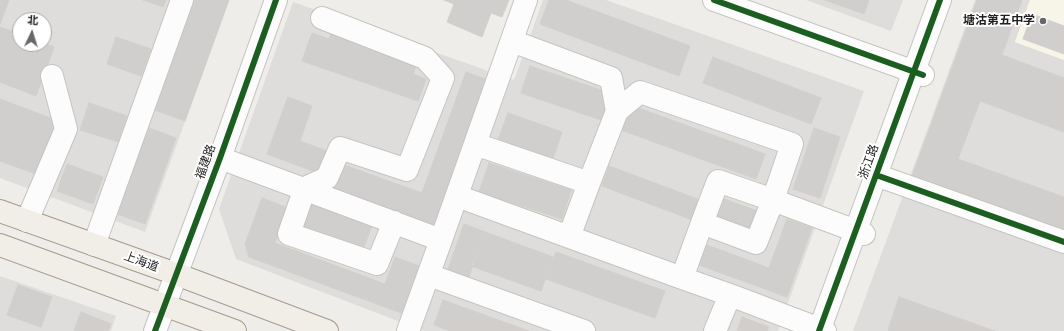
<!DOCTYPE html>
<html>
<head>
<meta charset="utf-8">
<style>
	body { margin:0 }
	#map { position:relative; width:1064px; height:331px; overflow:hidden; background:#efedea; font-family:"Fira Sans Condensed","Noto Sans SC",sans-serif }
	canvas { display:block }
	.north { position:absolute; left:12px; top:12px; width:40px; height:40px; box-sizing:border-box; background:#fff; border:1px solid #a6a6a6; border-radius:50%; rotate:4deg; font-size:11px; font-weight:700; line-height:16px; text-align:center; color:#212121 }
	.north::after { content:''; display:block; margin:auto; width:14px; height:18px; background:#696867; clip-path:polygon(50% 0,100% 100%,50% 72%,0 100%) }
</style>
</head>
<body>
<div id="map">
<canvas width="1064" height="331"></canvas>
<div class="north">北</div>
</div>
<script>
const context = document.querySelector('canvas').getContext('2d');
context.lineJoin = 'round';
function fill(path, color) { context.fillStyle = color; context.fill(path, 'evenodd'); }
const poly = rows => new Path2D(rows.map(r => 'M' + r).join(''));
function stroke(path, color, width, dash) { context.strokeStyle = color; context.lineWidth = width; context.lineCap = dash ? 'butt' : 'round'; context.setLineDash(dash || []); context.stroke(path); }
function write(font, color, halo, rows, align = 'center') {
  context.font = font + ' "Fira Sans Condensed","Noto Sans SC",sans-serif'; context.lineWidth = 4; context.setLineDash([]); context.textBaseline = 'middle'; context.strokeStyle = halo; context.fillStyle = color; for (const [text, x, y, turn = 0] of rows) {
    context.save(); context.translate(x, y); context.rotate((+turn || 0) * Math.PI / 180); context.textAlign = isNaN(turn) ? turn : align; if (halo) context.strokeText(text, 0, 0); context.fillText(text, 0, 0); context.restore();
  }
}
fill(poly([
	[0,0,229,0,145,232,0,178],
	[20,20,44,20,44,44,20,44],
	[543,0,606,0,864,91,778,331,424,331,236,259,219,209,293,2,514,80],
	[806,0,903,0,891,31],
	[975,0,1030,0,1015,42,1064,60,1064,331,853,331],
	[0,276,116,316,111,331,0,331]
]), '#dedddb');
fill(poly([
	[1030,0,1064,0,1064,60,1015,42]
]), '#f6f5e8');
const building = poly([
	[0,0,9,0,0,24,0,0],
	[143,0,166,0,163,7,143,0],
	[195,0,229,0,185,121,155,110,195,0],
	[444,0,509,0,502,17,491,13,482,37,447,22,454,4,444,0],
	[549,0,566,0,690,46,679,76,540,24,549,0],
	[825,0,869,0,864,14,825,0],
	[977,0,1022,0,1002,55,1064,78,1064,132,980,101,958,159,1064,197,1064,235,911,179,977,0],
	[1032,14,1064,26,1064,54,1023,39,1032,14],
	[0,27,20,34,20,44,44,43,54,47,36,96,0,82,0,27],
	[332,31,418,61,413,74,426,79,418,101,302,61,312,33,329,39,332,31],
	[116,37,151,49,141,76,107,64,116,37],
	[713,57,821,98,811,124,703,83,713,57],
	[530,66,613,94,604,121,521,93,530,66],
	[466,72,488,80,435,228,332,191,341,164,422,193,466,72],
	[288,97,312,106,300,141,327,151,318,173,267,154,288,97],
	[0,99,56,120,36,174,0,161,0,99],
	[89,103,127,116,118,142,80,130,89,103],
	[630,105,765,154,756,179,621,130,630,105],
	[508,113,562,132,553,159,498,140,508,113],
	[149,128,176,138,145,224,117,214,149,128],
	[814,128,840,137,820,198,793,189,814,128],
	[489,163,571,190,562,219,479,192,489,163],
	[67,164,103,177,93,204,57,191,67,164],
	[609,166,703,201,695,221,602,186,609,166],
	[262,198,288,208,275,243,385,284,395,257,422,267,404,314,249,257,245,244,262,198],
	[309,199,373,223,363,249,299,225,309,199],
	[724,199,763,213,755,235,716,220,724,199],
	[787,219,812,228,787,297,699,265,707,245,769,268,787,219],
	[464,224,485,232,468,279,447,272,464,224],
	[485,232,553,257,541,291,471,266,485,232],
	[556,252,665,291,655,318,546,279,556,252],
	[18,285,52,297,41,327,7,315,18,285],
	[899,297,995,331,891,331,888,330,899,297],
	[443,300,529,331,450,331,434,325,443,300],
	[81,312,111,324,108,331,74,331,81,312],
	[742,317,769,327,767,331,737,331,742,317]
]);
fill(building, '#d1cfcd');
stroke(building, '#d2cfcc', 1);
const minor = poly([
	[714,0,923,75],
	[322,18,425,58,443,78,407,170,340,148,327,178,305,188,289,234,377,264,394,222],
	[512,41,611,78,617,111,589,183],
	[617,111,640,92,792,144,773,200,718,181,702,223],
	[475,144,589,183,569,237],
	[220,158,441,240],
	[876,175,1064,242],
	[457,196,682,278],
	[27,221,66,129,52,76],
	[94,245,182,0],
	[429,275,584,331],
	[730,295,682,278,702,223,756,243,773,200,864,234],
	[155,331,220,158,276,0],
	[408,331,441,240,526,0],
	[715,331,730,295,825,331],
	[819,331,940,0]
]);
const major = poly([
	[0,211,176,274,327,331],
	[0,245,235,331]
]);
stroke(minor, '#c5c4c2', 24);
stroke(major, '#a39a89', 24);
stroke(minor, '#fdfcfc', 22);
stroke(major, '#f1ede7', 22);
stroke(poly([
	[714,0,923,75],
	[876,175,1064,242],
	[155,331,220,158,276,0],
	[819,331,940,0]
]), '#1b5e20', 6);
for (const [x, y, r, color] of [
	[1043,21,4,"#696867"]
]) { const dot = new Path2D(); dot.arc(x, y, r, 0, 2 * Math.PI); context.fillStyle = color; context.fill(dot); stroke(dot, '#fff', 1.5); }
write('bold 12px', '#212121', '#fff', [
	["塘沽第五中学",1035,21]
], 'right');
write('12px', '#212121', '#fff', [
	["福建路",206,162,-70],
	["浙江路",869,162,-70],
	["上海道",141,262,20]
]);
</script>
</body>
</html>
